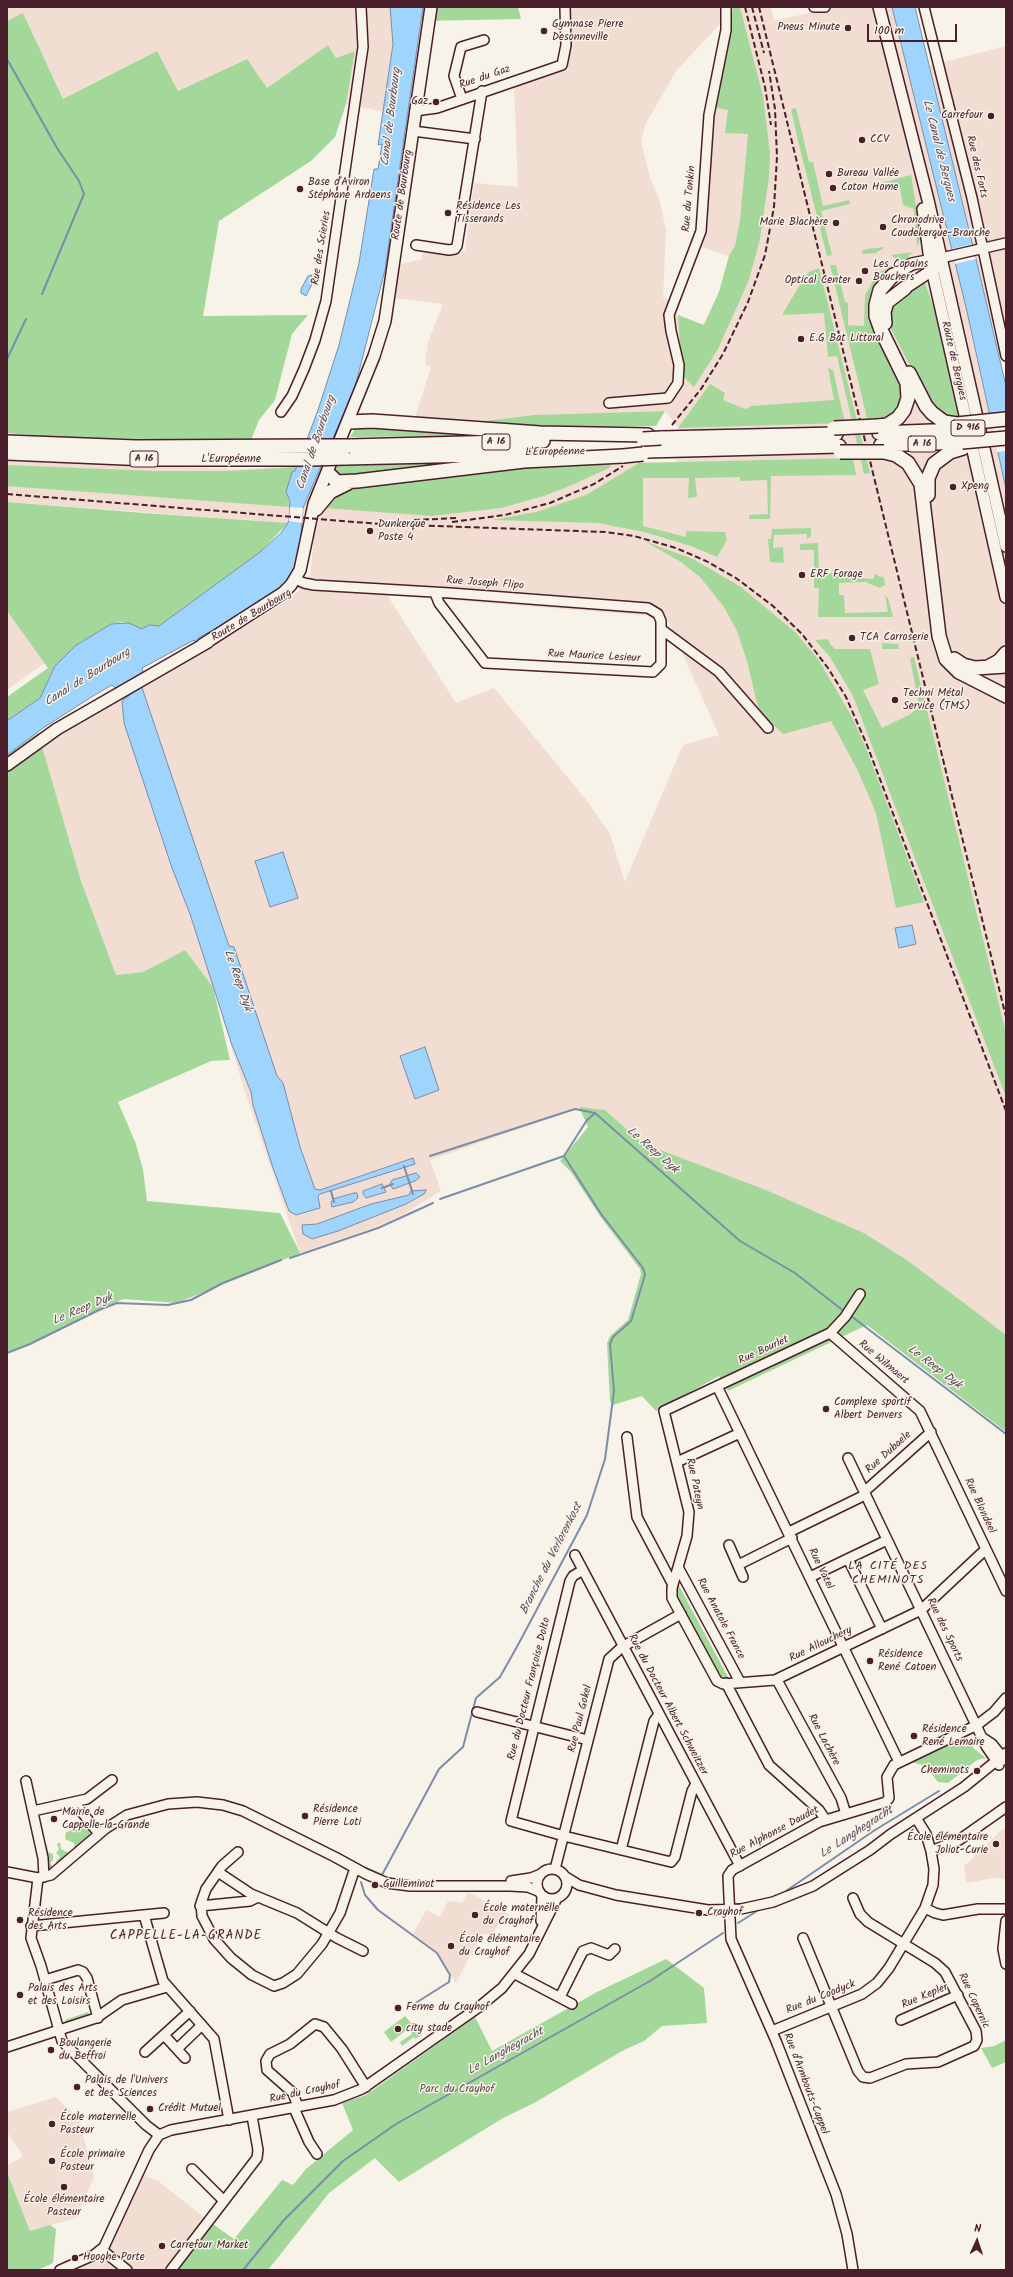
<!DOCTYPE html>
<html>
<head>
<meta charset="utf-8">
<style>
	body { margin:0 }
	#map { position:relative; width:1013px; height:2277px; overflow:hidden; background:#f7f3e8; font-family:Kalam,sans-serif }
	canvas { display:block }
	.frame { position:absolute; inset:0; border:8px solid #4a1f2b; pointer-events:none }
	.north { position:absolute; left:957px; top:2221px; width:40px; height:40px; -webkit-text-stroke:3px #f7f3e8; paint-order:stroke; rotate:3deg; font-size:11px; font-weight:700; line-height:16px; text-align:center; color:#4a1f2b }
	.north::after { content:''; display:block; margin:auto; width:14px; height:18px; background:#4a1f2b; clip-path:polygon(50% 0,100% 100%,50% 72%,0 100%) }
	.scale { position:absolute; left:867px; top:24px; width:90px; height:18px; box-sizing:border-box; border:2px solid #4a1f2b; border-top:0; padding-left:5px; font-size:12px; line-height:14px; white-space:nowrap; color:#4a1f2b; -webkit-text-stroke:3px #f7f3e8; paint-order:stroke }
</style>
</head>
<body>
<div id="map">
<canvas width="1013" height="2277"></canvas>
<div class="frame"></div>
<div class="north">N</div>
<div class="scale">100 m</div>
</div>
<script>
const context = document.querySelector('canvas').getContext('2d');
context.lineJoin = 'round';
function fill(path, color) { context.fillStyle = color; context.fill(path, 'evenodd'); }
const poly = rows => new Path2D(rows.map(r => 'M' + r).join(''));
function stroke(path, color, width, dash) { context.strokeStyle = color; context.lineWidth = width; context.lineCap = dash ? 'butt' : 'round'; context.setLineDash(dash || []); context.stroke(path); }
function write(font, color, halo, rows, align = 'center') {
  context.font = font + ' Kalam,sans-serif'; context.lineWidth = 3; context.setLineDash([]); context.textBaseline = 'middle'; context.strokeStyle = halo; context.fillStyle = color; for (const [text, x, y, turn = 0] of rows) {
    context.save(); context.translate(x, y); context.rotate((+turn || 0) * Math.PI / 180); context.textAlign = isNaN(turn) ? turn : align; if (halo) context.strokeText(text, 0, 0); context.fillText(text, 0, 0); context.restore();
  }
}
fill(poly([
	[7,7,396,7,395,114,346,104,355,51,336,58,328,45,267,88,246,59,178,91,157,51,63,99,23,13,7,21],
	[568,7,720,7,720,24,676,71,645,125,641,141,650,178,659,198,666,230,663,298,670,300,665,310,703,325,719,292,729,256,699,246,712,121,733,7,771,7,774,21,834,7,915,7,929,66,1006,46,1006,322,970,329,1006,489,1006,1335,907,1260,864,1233,766,1190,642,1143,605,1110,579,1108,430,1160,441,1191,404,1214,375,1227,300,1253,245,1092,213,987,185,950,143,972,116,975,81,882,41,745,289,600,310,579,315,525,302,524,303,508,322,466,676,462,678,428,665,411,534,415,484,421,414,421,431,367,425,365,428,342,443,304,395,298,398,265,422,259,423,249,454,254,465,251,474,183,518,187,514,85,568,67],
	[387,595,666,617,719,735,683,745,625,882,610,834,588,802,494,688,456,703],
	[7,461,235,469,297,467,288,523,7,502],
	[7,611,45,663,7,690],
	[1006,1826,1006,1879,994,1878,966,1883,964,1866],
	[468,1892,509,1914,504,1924,499,1922,492,1936,486,1933,484,1935,482,1933,456,1983,437,1952,413,1934,426,1910,440,1917,448,1901,462,1903],
	[56,2097,79,2119,94,2177,76,2218,30,2231,7,2172,7,2166,23,2156,7,2132,7,2112],
	[142,2175,158,2181,210,2222,175,2270,68,2270,101,2257,109,2249]
]), '#f1ddd1');
fill(poly([
	[423,7,518,7,521,19,421,21],
	[733,7,739,7,741,11,763,96,770,153,769,177,760,239,749,280,718,349,694,387,682,375,678,315,704,325,719,292,729,256,735,246,740,220,748,134,725,133,728,110,714,107],
	[23,13,63,99,157,51,178,91,247,59,267,88,328,45,336,58,355,51,346,104,335,137,311,161,219,221,203,316,308,315,292,334,275,400,259,420,251,440,64,438,7,433,7,21],
	[796,108,809,162,813,162,823,206,849,200,850,204,821,211,832,255,827,256,799,145,791,109],
	[911,175,921,236,917,247,914,209,903,205,900,187,875,189,874,185],
	[885,247,876,253,862,254,862,251,867,249],
	[913,252,909,255,908,260,902,264,891,255],
	[830,265,836,265,845,302,848,303,848,325,864,326,865,295,878,272,889,269,889,271,876,289,904,384,903,402,891,418,868,422],
	[819,268,870,473,864,474,837,356,828,357,824,313,782,315,805,276,809,272],
	[920,283,925,283,934,309,959,419,948,420,928,401,888,323,891,305],
	[828,368,833,370,845,423,678,428,710,384,725,393,723,400,745,409,752,406,834,400],
	[665,411,656,426,539,428,444,421,484,421,534,415],
	[357,426,462,432,462,436,350,437],
	[853,458,856,475,771,476,770,519,749,519,749,515,768,514,767,480,740,481,740,477,695,478,697,497,688,498,689,478,643,478,643,526,686,537,686,531,725,532,727,540,717,557,691,546,644,532,598,523,493,520,536,512,586,495,639,463],
	[497,462,337,478,336,472,337,466],
	[609,464,611,467,574,484,544,496,501,508,432,516,325,508,336,495,345,490,359,487,544,465],
	[7,465,155,471,229,471,297,467,288,496,290,507,7,486],
	[7,502,144,513,288,523,260,552,159,626,149,625,142,629,123,622,111,624,75,646,55,666,40,698,7,721,7,697,48,668,7,611],
	[811,528,811,536,807,539,807,534,774,535,773,548,783,547,784,563,770,562,768,539,771,539,772,529],
	[644,541,693,559,741,587,795,632,818,659,852,717,866,748,924,902,896,908,876,813,857,769,831,721,783,734,761,713,757,703,747,661,737,631,724,607,700,577,681,562],
	[818,543,819,573,857,574,857,578,874,579,874,574,884,578,885,585,880,588,866,582,839,583,839,595,844,595,845,613,888,612,885,595,888,598,893,617,818,617,819,588,814,588,814,550,800,550,800,544],
	[828,639,830,644,835,649,870,649,879,684,863,690,882,728,911,714,919,706,910,658,914,657,1006,1033,1006,1097,853,696,830,657,815,640],
	[882,643,898,644,899,649,882,649],
	[38,733,81,881,116,975,143,972,185,950,213,987,230,1060,211,1061,118,1102,136,1144,143,1170,147,1201,280,1213,300,1253,177,1303,123,1299,41,1339,7,1353,7,755],
	[579,1107,605,1110,642,1143,766,1190,864,1233,907,1260,968,1306,1006,1335,1006,1432,867,1325,728,1391,719,1376,656,1411,642,1396,613,1405,610,1401,607,1343,610,1336,628,1320,641,1274,640,1269,600,1216,571,1172,560,1161,588,1127],
	[677,1582,729,1679,722,1680,675,1592],
	[957,1740,974,1745,973,1748,986,1758,977,1760,948,1783,938,1782,925,1766,912,1762,929,1753,933,1750],
	[88,1827,90,1834,75,1848,74,1843,65,1839,66,1832],
	[60,1842,61,1849,69,1853,57,1864,56,1861,60,1857,56,1853,59,1849,57,1844],
	[44,1844,47,1845,48,1852,53,1854,53,1860,50,1863,53,1867,49,1870,47,1870],
	[666,1959,704,1988,707,2023,662,2026,644,2041,622,2051,536,2102,503,2118,399,2182,375,2158,329,2193,268,2270,175,2270,210,2222,234,2239,282,2180,293,2185,306,2169,353,2130,342,2103,366,2095,475,2017,492,2051,597,1992],
	[88,2012,90,2015,66,2023,65,2020],
	[405,2016,413,2025,391,2042,384,2032],
	[416,2026,422,2035,415,2039,414,2037,402,2046,400,2042,412,2034,409,2030],
	[1006,2040,1006,2062,992,2068,981,2048,994,2046],
	[7,2172,30,2231,50,2225,56,2229,53,2263,38,2270,7,2270]
]), '#a4d89a');
const water = poly([
	[390,7,423,7,385,270,355,387,303,508,299,562,288,583,228,622,198,638,198,642,195,644,195,640,192,641,142,668,143,673,138,676,229,946,234,947,277,1076,283,1083,300,1147,315,1189,320,1190,413,1158,415,1164,320,1194,318,1196,320,1208,296,1215,289,1211,273,1168,253,1105,251,1092,232,1045,190,914,172,868,124,723,122,701,130,695,126,683,115,688,112,685,93,696,43,728,7,755,7,721,40,698,55,666,75,646,111,624,129,623,142,629,149,625,159,626,260,552,281,533,289,521,290,501,286,492,292,472,295,471,318,410,339,345,359,263,374,169,378,169,382,144,378,145,393,44,390,7],
	[892,7,915,7,976,259,1006,386,1006,489,966,307,892,7],
	[312,275,312,284,306,296,301,293,301,289,308,276,312,275],
	[283,852,298,898,270,907,255,861,283,852],
	[912,925,916,944,899,948,895,928,912,925],
	[425,1047,439,1090,415,1099,400,1056,425,1047],
	[416,1173,420,1177,415,1181,393,1189,390,1184,392,1180,416,1173],
	[382,1184,386,1192,366,1198,363,1194,363,1191,382,1184],
	[426,1190,424,1194,406,1204,338,1231,312,1239,303,1234,302,1225,317,1224,371,1204,409,1195,411,1191,426,1190],
	[354,1193,357,1193,358,1198,353,1202,332,1207,331,1202,333,1199,354,1193]
]);
fill(water, '#9fd4fd');
stroke(water, '#7d8ca9', 1);
fill(poly([
	[972,244,976,259,955,264,951,249],
	[1006,413,1006,451,997,452,989,414],
	[290,507,303,508,302,523,289,521]
]), '#f7f3e8');
stroke(poly([
	[7,59,57,148,79,181,84,194,42,294],
	[7,359,26,319],
	[430,1156,575,1109,595,1113],
	[404,1166,413,1194],
	[382,1188,393,1184],
	[331,1191,334,1202],
	[440,1199,564,1156,587,1120,595,1113,740,1241,795,1273,845,1312],
	[290,1258,378,1228,433,1203],
	[851,1316,1006,1434],
	[7,1353,30,1344,99,1310,117,1303,168,1305,191,1300,223,1283,281,1260],
	[366,1868,382,1875,439,1769,463,1747,476,1698,500,1677,519,1643,587,1515,605,1459,614,1391,610,1344,613,1337,631,1321,645,1275,643,1268,601,1214,564,1156],
	[361,1882,365,1895,378,1910,437,1953,450,1975,449,1982,414,2004],
	[786,1891,875,1830,939,1791],
	[738,1923,757,1911],
	[243,2270,284,2220,343,2161,396,2124,650,1981,723,1933]
]), '#7d8ca9', 2);
const minor = poly([
	[814,7,825,7],
	[924,7,972,198,1006,356],
	[462,99,454,76,461,47,484,40],
	[415,111,437,108,562,65,566,45,565,7],
	[413,131,475,139],
	[416,245,449,250,455,249,457,246,482,91],
	[941,258,1006,243],
	[609,403,668,398,678,383,679,365,671,331,669,315,701,231,709,115,726,30,726,7],
	[281,412,292,396,304,369,315,340,326,301,363,47,361,7],
	[295,579,304,583,314,585,450,593,648,608,658,614,661,621,661,664,653,672,485,663,439,603,435,593],
	[661,629,719,672,768,728],
	[860,1294,845,1317,830,1333,664,1411,689,1512,687,1536,672,1588,672,1598,717,1681,723,1684,775,1680,921,1610,986,1549],
	[830,1333,920,1411,1006,1591],
	[717,1386,899,1762],
	[627,1437,637,1517,673,1585],
	[848,1458,986,1746,999,1765],
	[677,1462,740,1433],
	[864,1492,931,1432],
	[789,1532,865,1495],
	[729,1545,743,1577],
	[575,1555,740,1866],
	[848,1559,882,1629],
	[738,1565,792,1538],
	[678,1567,740,1682],
	[583,1570,573,1576,570,1581,511,1821,564,1836,671,1862,675,1857,692,1791,696,1784],
	[810,1577,887,1540],
	[777,1680,841,1798,846,1814],
	[726,1683,769,1765,819,1810,825,1819],
	[477,1712,588,1740],
	[983,1738,992,1744,1005,1760],
	[26,1781,43,1858,44,1877],
	[74,1802,99,1834],
	[33,1811,87,1799,112,1780],
	[621,1850,654,1721,659,1714],
	[931,1851,959,1840,1006,1807],
	[238,1852,222,1866,206,1889,201,1903,202,1916,214,1939,231,1958,252,1975,274,1986,283,1983,297,1974,322,1944,340,1913,355,1868],
	'537 1884a15 15 0 1 1 30 0a15 15 0 1 1-30 0Z',
	[555,1869,609,1659,622,1647,681,1614],
	[7,1872,38,1878,51,1875,105,1829,127,1815,168,1804,197,1802,223,1805,243,1811,335,1857,366,1874,387,1883,410,1886,510,1886,528,1887,538,1891],
	[218,1872,251,1894,297,1913,337,1938,363,1951],
	[566,1877,579,1885,616,1895,708,1910,741,1909,773,1902,813,1886,870,1850,891,1834,964,1787,1006,1753],
	[38,1878,31,1938,41,1966,62,2041,146,2125,159,2135],
	[511,1881,531,1878,541,1874],
	[200,1906,250,1901,258,1897],
	[925,1908,935,1913,943,1915,978,1909,1006,1909],
	[144,1915,163,1981,214,2039,229,2120],
	[541,1921,542,1896],
	[1006,1921,1003,1949,1006,1964],
	[31,1926,164,1913],
	[803,1938,858,2071,863,2077,870,2078,906,2064,938,2062,974,2046,977,2040,976,2031,945,1972,935,1963,868,1922,860,1914,853,1898],
	[515,1974,572,2004],
	[45,1980,78,1970,83,1972,87,1978,98,2018],
	[560,1997,583,1951,591,1948,609,1955,615,1949],
	[901,2020,958,1995],
	[772,2031,862,1994,877,1983,889,1968,925,1908,933,1885,934,1869,931,1851,926,1834,916,1818],
	[164,2035,185,2058],
	[7,2047,96,2018,122,2000,167,1987],
	[177,2049,202,2025],
	[145,2052,190,2011],
	[298,2107,293,2093,267,2070,266,2061,270,2054,290,2044,315,2024,324,2027,342,2049,366,2087],
	[294,2108,309,2142,317,2154],
	[192,2169,224,2201],
	[102,2250,127,2270],
	[60,2270,94,2255,104,2247,149,2150,159,2135,171,2130,334,2100,362,2089,479,2007,502,1988,529,1954,557,1898],
	[171,2270,257,2158,258,2150,252,2116],
	[853,2270,847,2234,836,2194,776,2041,731,1939,728,1876,732,1870,819,1822,886,1802,889,1798,887,1777,894,1765,977,1725,994,1712,1006,1698]
]);
const major = poly([
	[879,7,928,200,1006,546],
	[923,209,930,260,1006,597],
	[893,275,912,264,937,259],
	[905,288,937,267],
	[202,645,283,593,291,585,300,570,314,504,374,356,385,321,431,7],
	[7,765,57,729,208,642]
]);
const highway = poly([
	[885,323,884,312,887,302,905,288],
	[909,373,926,406,932,413,944,422,957,424],
	[350,422,372,421,540,433,648,435],
	[878,426,887,425,898,418,904,410,908,398,907,383,881,330,876,316,876,305,880,290,893,275],
	[879,433,958,430],
	[661,438,836,434],
	[7,442,136,447,314,446],
	[881,445,962,442],
	[350,446,543,441],
	[647,451,839,446],
	[884,452,896,455,908,463,921,484,939,636,946,659,959,672,1006,696],
	[7,453,148,459,310,459],
	[345,458,523,454],
	[330,475,337,482,357,481,524,461,623,456],
	[928,495,928,478,934,464,950,452,963,448],
	[316,509,330,492,348,483],
	[954,659,963,665,975,668,1006,666],
	[988,667,999,661,1006,653]
]);
stroke(minor, '#4a1f2b', 12);
stroke(major, '#4a1f2b', 14);
stroke(highway, '#4a1f2b', 16);
stroke(minor, '#f7f3e8', 9);
stroke(major, '#f7f3e8', 11);
stroke(highway, '#f7f3e8', 13);
stroke(poly([
	[745,7,765,87,771,125],
	[752,7,764,53],
	[759,7,1006,1017],
	[672,425,701,389,723,354,748,302,765,255,774,207,777,157,775,109,769,71],
	[7,494,380,524,605,532,634,536,676,548,706,561,736,578,773,606,802,634,828,668,846,697,867,745,1006,1111],
	[414,520,458,518],
	[452,522,505,515,550,503,594,484,623,466]
]), '#4a1f2b', 2, [6, 3]);
const highwayBridge = poly([
	[957,424,1006,419],
	[834,428,878,426],
	[643,439,661,438],
	[962,442,1006,438],
	[314,446,350,446],
	[840,452,884,452],
	[623,456,643,454],
	[310,459,345,458]
]);
stroke(highwayBridge, '#4a1f2b', 16, []);
stroke(highwayBridge, '#f7f3e8', 13);
for (const [x, y, r, color] of [
	[848,28,4,"#4a1f2b"],
	[544,31,4,"#4a1f2b"],
	[436,102,4,"#4a1f2b"],
	[991,116,4,"#4a1f2b"],
	[862,140,4,"#4a1f2b"],
	[829,174,4,"#4a1f2b"],
	[833,188,4,"#4a1f2b"],
	[300,189,4,"#4a1f2b"],
	[448,213,4,"#4a1f2b"],
	[836,223,4,"#4a1f2b"],
	[883,227,4,"#4a1f2b"],
	[865,271,4,"#4a1f2b"],
	[859,281,4,"#4a1f2b"],
	[801,339,4,"#4a1f2b"],
	[953,487,4,"#4a1f2b"],
	[370,531,4,"#4a1f2b"],
	[802,575,4,"#4a1f2b"],
	[852,638,4,"#4a1f2b"],
	[895,700,4,"#4a1f2b"],
	[826,1409,4,"#4a1f2b"],
	[870,1661,4,"#4a1f2b"],
	[914,1736,4,"#4a1f2b"],
	[977,1771,4,"#4a1f2b"],
	[305,1816,4,"#4a1f2b"],
	[54,1819,4,"#4a1f2b"],
	[996,1844,4,"#4a1f2b"],
	[375,1885,4,"#4a1f2b"],
	[699,1913,4,"#4a1f2b"],
	[475,1915,4,"#4a1f2b"],
	[20,1920,4,"#4a1f2b"],
	[451,1946,4,"#4a1f2b"],
	[20,1995,4,"#4a1f2b"],
	[398,2008,4,"#4a1f2b"],
	[398,2029,4,"#4a1f2b"],
	[51,2050,4,"#4a1f2b"],
	[77,2087,4,"#4a1f2b"],
	[150,2109,4,"#4a1f2b"],
	[52,2124,4,"#4a1f2b"],
	[52,2161,4,"#4a1f2b"],
	[64,2187,4,"#4a1f2b"],
	[162,2246,4,"#4a1f2b"],
	[75,2258,4,"#4a1f2b"]
]) { const dot = new Path2D(); dot.arc(x, y, r, 0, 2 * Math.PI); context.fillStyle = color; context.fill(dot); stroke(dot, '#f7f3e8', 1.5); }
for (const [x, y, w] of [
	[968,428,34],
	[496,442,28],
	[922,444,28],
	[144,459,28]
]) { const box = new Path2D(); box.roundRect(x - w / 2, y - 8, w, 16, 3); context.fillStyle = '#f7f3e8'; context.fill(box); stroke(box, '#4a1f2b', 1); }
write('bold 10px', '#4a1f2b', null, [
	["D 916",968,428],
	["A 16",496,442],
	["A 16",922,444],
	["A 16",144,459]
]);
write('11px', '#4a1f2b', '#f7f3e8', [
	["Gymnase Pierre",552,25],
	["Desonneville",552,38],
	["Pneus Minute",840,28,"right"],
	["Gaz",428,102,"right"],
	["Carrefour",983,116,"right"],
	["CCV",870,140],
	["Bureau Vallée",837,174],
	["Base d'Aviron",308,183],
	["Stéphane Ardaens",308,196],
	["Coton Home",841,188],
	["Résidence Les",456,207],
	["Tisserands",456,220],
	["Chronodrive",891,221],
	["Coudekerque-Branche",891,234],
	["Marie Blachère",828,223,"right"],
	["Les Copains",873,265],
	["Bouchers",873,278],
	["Optical Center",851,281,"right"],
	["E.G Bat Littoral",809,339],
	["Xpeng",961,487],
	["Dunkerque",378,525],
	["Poste 4",378,538],
	["ERF Forage",810,575],
	["TCA Carroserie",860,638],
	["Techni Métal",903,694],
	["Service (TMS)",903,707],
	["Complexe sportif",834,1403],
	["Albert Denvers",834,1416],
	["Résidence",878,1655],
	["René Catoen",878,1668],
	["Résidence",922,1730],
	["René Lemaire",922,1743],
	["Cheminots",969,1771,"right"],
	["Résidence",313,1810],
	["Pierre Loti",313,1823],
	["Mairie de",62,1813],
	["Cappelle-la-Grande",62,1826],
	["École élémentaire",988,1838,"right"],
	["Joliot-Curie",988,1851,"right"],
	["Guilleminot",383,1885],
	["École maternelle",483,1909],
	["du Crayhof",483,1922],
	["Crayhof",707,1913],
	["Résidence",28,1914],
	["des Arts",28,1927],
	["École élémentaire",459,1940],
	["du Crayhof",459,1953],
	["Palais des Arts",28,1989],
	["et des Loisirs",28,2002],
	["Ferme du Crayhof",406,2008],
	["city stade",406,2029],
	["Boulangerie",59,2044],
	["du Beffroi",59,2057],
	["Palais de l'Univers",85,2081],
	["et des Sciences",85,2094],
	["Crédit Mutuel",158,2109],
	["École maternelle",60,2118],
	["Pasteur",60,2131],
	["École primaire",60,2155],
	["Pasteur",60,2168],
	["École élémentaire",64,2200,"center"],
	["Pasteur",64,2213,"center"],
	["Carrefour Market",170,2246],
	["Hooghe Porte",83,2258]
], 'left');
write('11px', '#4a1f2b', '#f7f3e8', [
	["Rue du Gaz",485,78,-19],
	["Rue des Forts",976,167,77],
	["Route de Bourbourg",403,195,-82],
	["Rue du Tonkin",690,199,-85],
	["Rue des Scieries",322,248,-81],
	["Route de Bergues",953,361,77],
	["L'Européenne",555,453,-1],
	["L'Européenne",231,460],
	["Rue Joseph Flipo",485,584,4],
	["Route de Bourbourg",252,616,-31],
	["Rue Maurice Lesieur",594,657,3],
	["Rue Bourlet",764,1351,-25],
	["Rue Wilmaert",883,1363,40],
	["Rue Dubaele",889,1453,-42],
	["Rue Pateyn",694,1484,78],
	["Rue Blondeel",979,1506,65],
	["Rue Vatel",820,1569,64],
	["Rue Anatole France",720,1619,62],
	["Rue des Sports",944,1630,64],
	["Rue Allouchery",821,1645,-26],
	["Rue du Docteur Françoise Dolto",530,1689,-76],
	["Rue du Docteur Albert Schweitzer",667,1705,62],
	["Rue Paul Gokel",581,1719,-76],
	["Rue Lachère",823,1740,62],
	["Rue Alphonse Daudet",775,1833,-28],
	["Rue Kepler",925,1997,-23],
	["Rue du Coodyck",821,1998,-22],
	["Rue Copernic",973,2001,65],
	["Rue d'Armbouts-Cappel",805,2084,69],
	["Rue du Crayhof",305,2093,-12]
]);
write('11px', '#604d47', '#f7f3e8', [
	["Parc du Crayhof",457,2090]
]);
write('italic 12px', '#5f4c60', '#f7f3e8', [
	["Canal de Bourbourg",392,117,-83],
	["Le Canal de Bergues",938,151,76],
	["Canal de Bourbourg",317,443,-71],
	["Canal de Bourbourg",88,678,-32],
	["Le Reep Dyk",237,981,71],
	["Le Reep Dyk",652,1151,41],
	["Le Reep Dyk",83,1310,-23],
	["Le Reep Dyk",934,1368,37],
	["Branche du Verlorenkost",552,1559,-63],
	["Le Langhegracht",857,1833,-33],
	["Le Langhegracht",506,2052,-29]
]);
context.letterSpacing = '1px';
write('12px', '#4a1f2b', '#f7f3e8', [
	["LA CITÉ DES",888,1567],
	["CHEMINOTS",888,1581]
]);
context.letterSpacing = '0px';
context.letterSpacing = '1px';
write('13px', '#4a1f2b', '#f7f3e8', [
	["CAPPELLE-LA-GRANDE",186,1937]
]);
context.letterSpacing = '0px';
</script>
</body>
</html>
